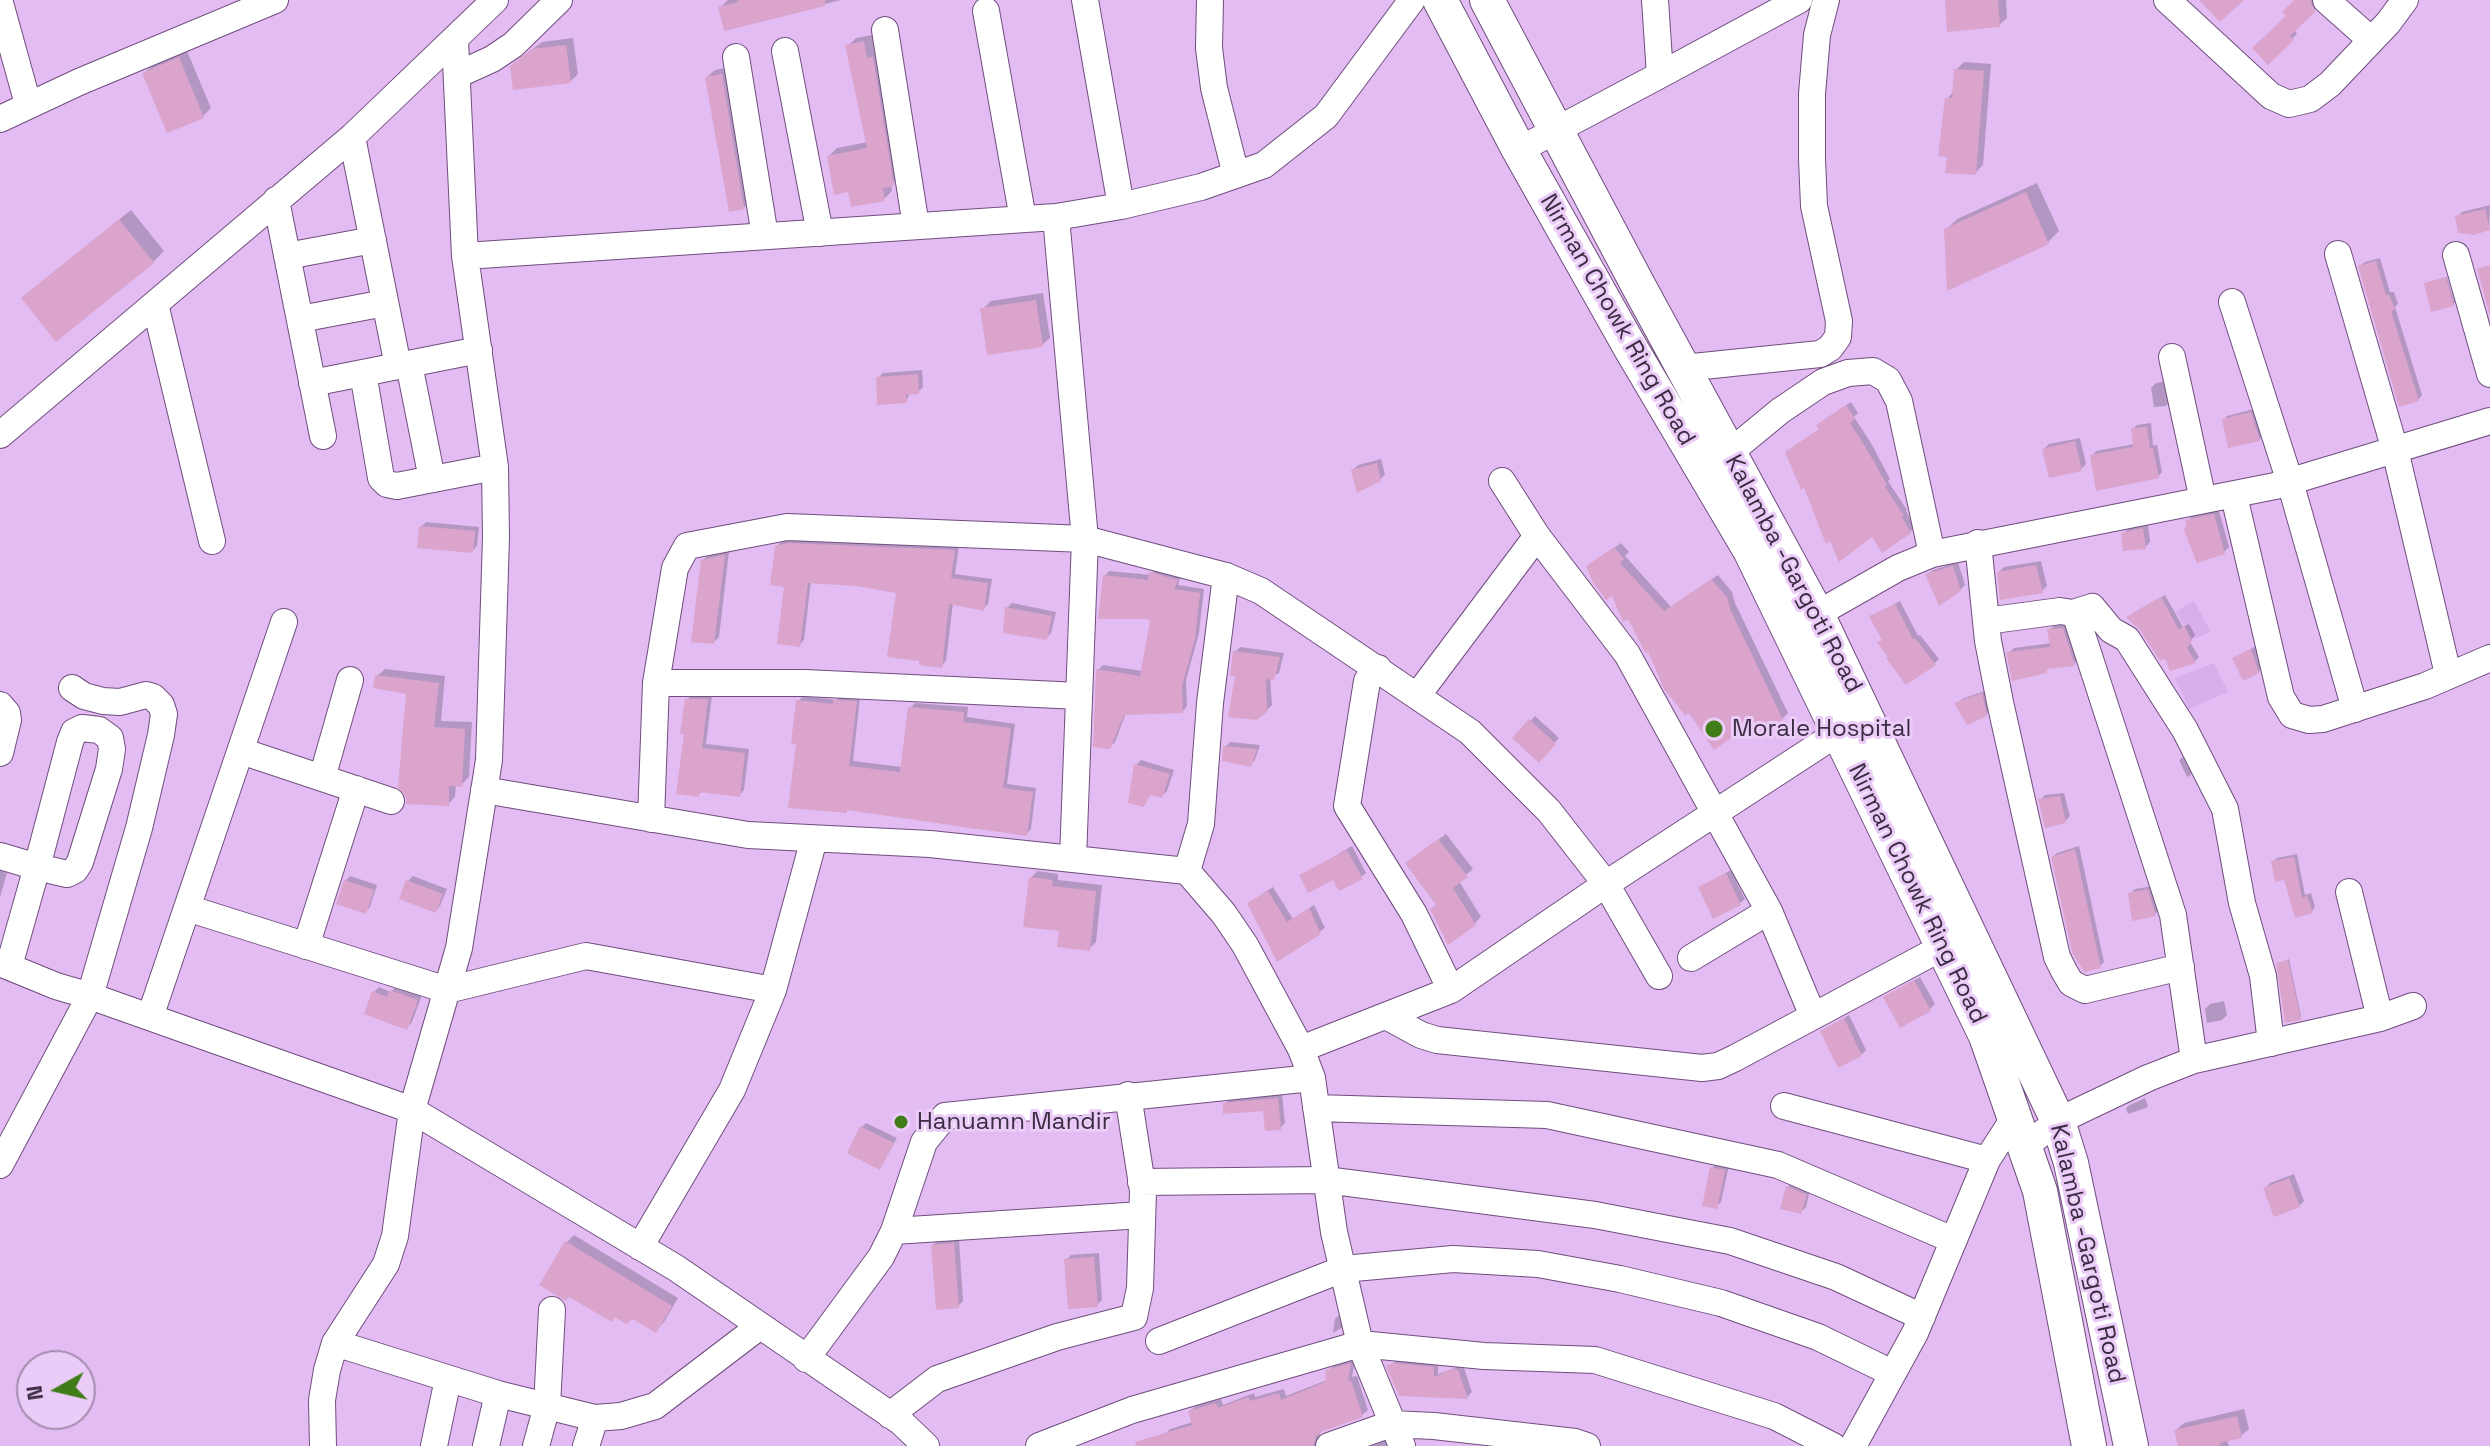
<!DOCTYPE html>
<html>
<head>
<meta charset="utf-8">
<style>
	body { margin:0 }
	#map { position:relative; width:2490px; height:1446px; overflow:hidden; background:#e2bcf3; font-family:"Space Grotesk",sans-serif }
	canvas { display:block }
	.north { position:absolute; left:16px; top:1350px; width:80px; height:80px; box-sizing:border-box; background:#ebccf8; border:2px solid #a58caf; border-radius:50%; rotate:262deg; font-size:22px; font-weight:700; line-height:32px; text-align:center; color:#3b2c41 }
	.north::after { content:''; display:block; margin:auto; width:28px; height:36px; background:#407c17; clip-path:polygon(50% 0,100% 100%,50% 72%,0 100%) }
</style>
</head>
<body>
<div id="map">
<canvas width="2490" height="1446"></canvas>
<div class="north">N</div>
</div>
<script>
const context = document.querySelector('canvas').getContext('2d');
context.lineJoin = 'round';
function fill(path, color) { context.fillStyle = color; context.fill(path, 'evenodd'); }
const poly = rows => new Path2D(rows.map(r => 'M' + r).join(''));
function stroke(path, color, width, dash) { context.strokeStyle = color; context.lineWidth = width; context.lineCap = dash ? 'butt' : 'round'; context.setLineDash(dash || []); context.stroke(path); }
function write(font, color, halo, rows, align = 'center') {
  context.font = font + ' "Space Grotesk",sans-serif'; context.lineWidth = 6; context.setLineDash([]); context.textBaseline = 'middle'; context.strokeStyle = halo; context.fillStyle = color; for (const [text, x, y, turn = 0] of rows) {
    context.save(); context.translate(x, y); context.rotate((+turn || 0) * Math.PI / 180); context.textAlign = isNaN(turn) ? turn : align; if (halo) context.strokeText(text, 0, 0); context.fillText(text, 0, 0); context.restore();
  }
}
fill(poly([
	[2194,601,2211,632,2193,639,2176,612],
	[2214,663,2228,692,2189,709,2175,678]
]), '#d9afeb');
fill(poly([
	[728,0,841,0,725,29,720,8],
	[1947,0,2006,0,2007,18,1999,25],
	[2297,0,2316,0,2319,6,2294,30,2297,34,2268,62],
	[872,35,875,52,881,51,900,176,891,185,892,191,884,199,849,190,829,156,837,148,868,142,848,46,856,38],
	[573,38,578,74,570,82,521,58,542,42],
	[187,51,211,108,203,116,144,73,152,66],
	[1964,62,1991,64,1983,165,1975,173,1947,99,1954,91,1956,70],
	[730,67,751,200,744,208,707,77,715,70],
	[2037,183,2059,231,2048,242,1946,230,1957,219],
	[2490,205,2489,228,2457,217,2462,212],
	[131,210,164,251,153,262,23,298],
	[2380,258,2390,292,2394,292,2398,304,2395,307,2422,395,2418,400,2360,266,2365,262],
	[2447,277,2455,303,2453,304,2428,282],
	[1043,293,1050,338,1042,345,983,309,991,301],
	[922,370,923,387,918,392,910,393,906,401,878,378,883,373],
	[2166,381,2170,401,2166,406,2154,407,2151,388,2156,383],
	[1851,402,1858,413,1854,417,1871,443,1890,479,1888,481,1907,510,1906,511,1915,527,1910,532,1821,428,1823,421],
	[2254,409,2263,436,2259,440,2224,420,2227,416],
	[2151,423,2153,446,2157,445,2162,472,2158,477,2092,456,2096,451,2135,444,2133,429,2137,425],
	[2080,438,2086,464,2081,469,2044,449,2049,444],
	[1381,459,1385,475,1379,480,1353,470,1358,465],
	[2219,511,2229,547,2224,552,2188,521,2192,516],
	[426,522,479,527,477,546,472,551,421,527],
	[2148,525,2150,542,2145,547,2123,534,2128,529],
	[794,539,959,546,955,574,992,579,988,604,983,609,953,603,946,661,941,666,898,591,856,584,811,581,804,640,799,645,777,546,782,541],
	[1621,543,1629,552,1625,556,1671,607,1718,575,1732,592,1735,603,1788,713,1782,719,1754,720,1649,648,1595,561],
	[729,551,719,637,714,642,703,560,708,555],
	[2041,561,2047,586,2042,591,1999,572,2004,567],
	[1958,562,1965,585,1960,590,1928,574,1933,570],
	[1156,568,1181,575,1178,585,1204,589,1199,633,1186,680,1187,706,1183,711,1126,713,1115,742,1110,747,1098,670,1103,665,1142,671,1152,620,1105,576,1109,571,1151,575],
	[2165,595,2183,627,2189,624,2195,635,2190,642,2199,657,2195,661,2133,613],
	[1900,601,1918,636,1920,635,1939,659,1934,664,1890,656,1884,638,1871,616],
	[1012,603,1056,612,1051,633,1046,638,1007,608],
	[2068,624,2079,659,2074,664,2050,666,2046,671,2009,653,2014,648,2052,643,2049,630,2054,625],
	[2256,646,2263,667,2258,672,2235,658],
	[1240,647,1284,653,1279,673,1270,678,1272,705,1266,711,1238,674,1235,652],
	[385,669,445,676,441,721,472,722,469,777,461,785,456,785,455,797,448,804,408,796,408,692,377,676],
	[1987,690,1991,709,1986,714,1957,704,1962,699],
	[692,695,712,695,706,744,749,749,744,790,739,795,702,791,698,795,686,733,687,700],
	[803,696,837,700,840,696,860,697,853,761,902,767,910,708,915,703,968,707,967,717,1015,724,1007,784,1036,788,1031,829,1026,834,970,828,849,808,798,743,798,701],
	[1535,716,1559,738,1539,760,1515,738],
	[1230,742,1260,745,1255,760,1250,765,1225,747],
	[2183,757,2192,774,2187,777,2179,760],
	[1141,760,1174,770,1167,791,1162,796,1151,794,1143,805,1136,765],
	[2064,793,2070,816,2065,821,2040,800,2045,795],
	[1446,834,1473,869,1459,881,1481,917,1475,923,1438,904,1415,857],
	[1352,846,1366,873,1361,877,1301,876],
	[2079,846,2104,962,2100,966,2053,857,2057,853],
	[2297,854,2305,895,2311,893,2315,907,2312,911,2273,862,2277,858],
	[0,863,9,866,0,897],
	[1731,870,1745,899,1740,903,1700,887],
	[1037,871,1058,874,1058,880,1102,885,1096,942,1090,948,1061,929,1031,878],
	[350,876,377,885,370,907,365,912,345,881],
	[413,876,447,889,440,906,436,911,408,881],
	[2153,886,2160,909,2155,914,2134,918,2130,894,2135,889],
	[1273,887,1293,919,1314,905,1325,928,1278,960,1249,903],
	[2289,959,2301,1016,2300,1018,2278,964],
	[1920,977,1935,1004,1930,1009,1886,997],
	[396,986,422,995,412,1022,407,1027,374,992,379,987,391,992],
	[2224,1001,2227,1015,2222,1020,2207,1023,2205,1009,2210,1004],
	[1849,1015,1866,1050,1861,1055,1823,1031],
	[1282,1094,1285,1123,1280,1128,1265,1109,1225,1104,1230,1099],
	[2145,1098,2148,1106,2146,1108,2128,1114,2126,1108,2128,1106],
	[866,1123,897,1138,880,1168,861,1128],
	[1717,1163,1729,1165,1721,1202,1716,1207,1712,1168],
	[2294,1174,2304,1201,2299,1206,2265,1188,2270,1183],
	[1792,1182,1810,1190,1806,1207,1801,1212,1788,1187],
	[574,1235,678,1298,664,1322,656,1330,566,1243],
	[959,1239,963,1301,958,1306,933,1245,938,1240],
	[1099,1253,1102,1300,1097,1305,1066,1260,1071,1255],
	[1340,1314,1345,1326,1333,1333,1335,1319],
	[1399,1359,1438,1363,1438,1374,1463,1365,1472,1392,1467,1397,1389,1366],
	[1355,1360,1352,1377,1357,1376,1368,1410,1362,1415,1320,1432,1319,1446,1168,1446,1165,1434,1170,1429,1193,1422,1190,1411,1196,1406,1221,1399,1223,1405,1254,1393,1255,1397,1284,1389,1286,1396,1327,1380,1328,1371,1334,1366],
	[2244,1409,2249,1429,2241,1436,2227,1439,2229,1446,2180,1446,2176,1430,2184,1423],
	[1389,1439,1392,1446,1371,1446]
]), '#0003');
fill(poly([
	[738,0,825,0,825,6,724,31,718,7,738,2],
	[1945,0,1998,0,2000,27,1947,32],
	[2199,0,2244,0,2220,22],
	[2294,0,2310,0,2315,12,2290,36,2294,40,2268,65,2252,48,2286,16,2282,12],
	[864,41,867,58,873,57,894,186,883,188,885,201,851,207,848,192,834,195,827,156,867,148,845,45],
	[566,45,571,83,513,90,510,66,532,49],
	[179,57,204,118,167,133,142,73],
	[1954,69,1984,71,1976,175,1945,173,1947,157,1938,156,1945,98,1952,98],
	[722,74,744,209,729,212,705,77],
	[2026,192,2049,244,1947,291,1944,229],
	[2485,209,2490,230,2474,235,2458,233,2455,216],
	[119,219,154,263,56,342,21,298],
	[2376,261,2386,295,2389,295,2395,309,2391,311,2419,401,2399,407,2358,266],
	[2490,265,2490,316,2477,269],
	[2446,277,2454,306,2431,312,2424,283],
	[1036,300,1043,347,987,355,980,308],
	[918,374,919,394,906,395,907,403,877,405,876,377],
	[1846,405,1855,419,1850,423,1866,448,1887,485,1885,487,1904,516,1902,517,1911,533,1882,553,1872,537,1839,562,1830,541,1826,544,1804,488,1801,490,1785,452,1819,429,1816,425],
	[2251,412,2260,441,2228,448,2222,419],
	[2147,427,2150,449,2153,448,2159,478,2096,491,2090,455,2133,447,2131,428],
	[2075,441,2082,471,2049,478,2042,449],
	[1377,463,1381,481,1357,493,1351,470],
	[2214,514,2225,554,2197,563,2183,528,2187,527,2185,520],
	[419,526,475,531,473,553,417,548],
	[2143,528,2146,549,2123,551,2121,533],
	[788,543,955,550,951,578,988,583,984,611,949,604,942,668,919,665,919,661,887,657,896,593,856,586,808,583,800,647,777,644,784,587,770,585,775,546],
	[1614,547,1624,559,1620,563,1664,611,1711,579,1727,597,1730,609,1783,720,1761,731,1754,722,1714,750,1689,713,1685,715,1664,689,1648,651,1646,654,1628,619,1623,622,1612,596,1606,600,1593,582,1586,566],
	[725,555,714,644,691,642,701,560],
	[2036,565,2043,593,2000,600,1997,572],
	[1953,566,1961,591,1939,606,1925,574],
	[1149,572,1178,580,1174,589,1200,593,1195,639,1182,686,1183,713,1124,715,1110,749,1093,747,1096,669,1140,676,1150,621,1146,619,1098,619,1103,575,1148,580],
	[2161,597,2179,630,2184,626,2192,641,2187,648,2196,663,2170,671,2165,659,2160,661,2140,630,2126,617],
	[1895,604,1913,639,1915,638,1936,665,1906,685,1886,658,1888,657,1877,642,1882,640,1869,616],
	[1005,607,1052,616,1047,640,1003,633],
	[2063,628,2075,666,2046,669,2047,673,2012,681,2006,652,2050,647,2047,629],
	[2251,649,2259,673,2243,681,2232,658],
	[1233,651,1280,657,1274,680,1266,679,1267,712,1257,720,1228,717,1235,676,1230,676],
	[375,675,439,683,434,727,465,729,462,787,449,786,449,806,406,804,406,797,398,787,406,694,373,688],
	[1982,693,1987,716,1967,725,1954,703],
	[685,699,708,699,702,748,745,753,740,797,699,792,699,797,676,794,684,734,680,734],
	[796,700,833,704,833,700,857,701,849,766,900,772,908,707,964,712,963,722,1011,728,1003,788,1033,792,1027,836,847,810,847,813,788,808,796,744,791,744],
	[1529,719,1556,744,1539,763,1512,738],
	[1223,746,1257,749,1251,767,1222,761],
	[1134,764,1170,774,1162,798,1150,795,1144,807,1128,803],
	[2060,796,2066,823,2045,828,2038,799],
	[1438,839,1468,877,1453,888,1476,925,1448,945,1430,909,1436,905,1405,863],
	[2075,849,2101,968,2084,972,2072,952,2051,857],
	[1347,850,1363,879,1339,891,1333,880,1308,893,1299,875],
	[2294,857,2302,898,2307,896,2313,913,2295,918,2284,880,2275,882,2271,861],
	[1726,873,1741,905,1713,919,1698,887],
	[1029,877,1053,880,1052,886,1096,891,1090,951,1057,947,1059,931,1023,927],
	[344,880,374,890,366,914,336,904],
	[406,880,443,894,436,913,399,899],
	[2148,889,2156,916,2132,921,2128,893],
	[1268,891,1287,922,1309,908,1321,934,1277,962,1247,903],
	[2288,960,2301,1020,2285,1023,2276,963],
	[1914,980,1931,1011,1900,1028,1883,997],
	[390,990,418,1000,407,1030,364,1014,372,991,387,997],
	[1844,1018,1862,1056,1838,1068,1820,1031],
	[1278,1098,1281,1130,1265,1131,1263,1111,1223,1114,1223,1103],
	[860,1126,894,1143,880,1170,847,1153],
	[1710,1167,1725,1170,1717,1209,1702,1206],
	[2289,1178,2300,1207,2274,1217,2263,1188],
	[1786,1186,1807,1195,1801,1214,1780,1209],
	[565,1241,672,1306,656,1333,633,1319,626,1324,615,1317,612,1322,569,1297,566,1301,539,1285],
	[954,1243,959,1308,936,1310,931,1245],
	[1094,1257,1098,1307,1068,1309,1064,1259],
	[1351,1363,1348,1381,1351,1380,1363,1417,1323,1431,1316,1436,1313,1446,1136,1446,1135,1442,1192,1425,1188,1411,1216,1403,1218,1408,1248,1397,1250,1401,1279,1393,1281,1400,1325,1382,1326,1370],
	[1393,1363,1434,1367,1434,1377,1452,1369,1458,1370,1468,1399,1399,1396,1386,1366],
	[2237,1416,2242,1438,2219,1443,2220,1446,2178,1446,2174,1430]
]), '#daa4cc');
const minor = poly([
	[1085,0,1121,206],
	[1210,0,1209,48,1214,88,1236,175],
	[2167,0,2271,96,2289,104,2310,99,2330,84,2388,23,2405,0],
	[2326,0,2371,40],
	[0,3,28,104],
	[986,11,1023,219],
	[885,30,916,226],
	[785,51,820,233],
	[736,57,765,236],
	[457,75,492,59,513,45,559,0],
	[1660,75,1799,0],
	[0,119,79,82,275,0],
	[352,137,398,366],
	[1519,150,1660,75,1655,0],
	[276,200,323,436],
	[1056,217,1085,539,1073,859],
	[2338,254,2395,450,2448,674],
	[2456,255,2490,374],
	[287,256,373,240],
	[465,256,1056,217,1121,206,1201,187,1264,165,1326,116,1412,0],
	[2232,302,2290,482,2355,709],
	[155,304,212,541],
	[300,319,385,303],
	[2172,357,2203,500],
	[409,364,432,479],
	[1683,368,1820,354,1830,348,1838,337,1839,321,1814,206,1812,159,1812,94,1817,35,1826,0],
	[363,373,381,478,387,484,397,486,495,467],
	[312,383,479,350],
	[0,435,352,137,495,0],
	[1729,453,1780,411,1823,382,1848,373,1873,371,1888,380,1899,401,1932,554],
	[1502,481,1537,536,1627,654,1769,911,1813,1016],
	[2234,496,2281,697,2292,715,2309,720,2323,719,2425,686,2490,658],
	[1978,543,1988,641,2000,702,2057,957,2064,971,2071,983,2085,990,2181,967],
	[2073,613,2092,607,2111,630,2127,639,2185,730,2225,809,2242,903,2263,976,2271,1043],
	[1817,614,1898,568,1932,554,2275,486,2490,421],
	[1986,621,2060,611,2073,613,2077,619,2173,915,2194,1060],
	[1378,668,1367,681,1347,806,1414,914,1451,990],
	[656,683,805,683,1079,696],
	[1417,696,1537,536],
	[0,705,7,713,8,720,0,753],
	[241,751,391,801],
	[322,778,350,680],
	[484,790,748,835,930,844,1187,871,1224,914,1245,945,1301,1049,1312,1078,1334,1232,1360,1344,1402,1446],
	[651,819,656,683,675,568,687,546,787,527,1085,539,1226,576,1261,591,1470,732,1549,811,1606,884,1659,976],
	[0,856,37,867,67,874,75,870,80,862,109,769,112,749,110,738,99,730,82,728,74,732,70,742,37,867,9,966],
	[1187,871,1201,824,1210,703,1226,576],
	[2349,892,2380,1018],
	[187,908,447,990,586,956,773,990],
	[306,946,356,789],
	[1691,958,1769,911],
	[0,963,56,986,90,996,412,1110,676,1268,901,1422,926,1446],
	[1386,1016,1421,1035,1437,1040,1702,1068,1718,1066,1735,1058,1941,948],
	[150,1017,284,622],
	[1301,1049,1451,990,1606,884,1853,723],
	[1784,1106,1987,1160],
	[1316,1108,1547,1115,1778,1165,1953,1240],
	[2024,1147,2058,1121,2148,1078,2194,1060,2380,1018,2413,1006],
	[0,1165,90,996,139,828,161,735,164,714,161,705,153,697,146,695,120,702,103,701,84,696,72,688],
	[1141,1182,1326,1180,1595,1215,1730,1241,1836,1277,1922,1317],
	[894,1231,1142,1215],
	[640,1247,732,1090,773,990,814,839],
	[1159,1341,1343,1269,1453,1259,1538,1264,1620,1279,1721,1303,1818,1337,1892,1373],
	[335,1343,498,1394,595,1418,621,1416,655,1406,760,1326],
	[806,1359,881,1257,894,1231,924,1142,945,1116,1312,1078],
	[890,1415,937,1379,1057,1337,1134,1317,1140,1288,1143,1191,1128,1095],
	[323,1446,322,1400,327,1370,335,1343,386,1264,395,1236,412,1110,459,948,489,760,496,537,495,467,465,256,455,40],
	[434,1446,448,1379],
	[486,1446,498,1394],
	[536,1446,547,1406,552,1310],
	[586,1446,595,1418],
	[1039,1446,1132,1410,1360,1344,1484,1356,1595,1360,1774,1416,1833,1446],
	[1329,1446,1391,1424,1434,1426,1575,1442,1587,1446],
	[1853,1446,1915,1333,1987,1160,2014,1118]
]);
const major = poly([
	[1440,0,1519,150,1630,347,1750,550,1986,1036,2040,1191,2089,1446],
	[1487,0,1638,285,1817,614,2058,1121,2071,1163,2131,1446]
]);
stroke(minor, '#704e7e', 28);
stroke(major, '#704e7e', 36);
stroke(minor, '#fff', 26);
stroke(major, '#fff', 34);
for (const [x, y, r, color] of [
	[1714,729,10,"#407c17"],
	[901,1122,8,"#407c17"]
]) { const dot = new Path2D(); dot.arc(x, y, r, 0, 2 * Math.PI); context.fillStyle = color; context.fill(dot); stroke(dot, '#ebccf8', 3); }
write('24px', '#3b2c41', '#ebccf8', [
	["Nirman Chowk Ring Road",1617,320,60],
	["Kalamba -Gargoti Road",1793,574,62],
	["Nirman Chowk Ring Road",1917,894,64],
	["Kalamba -Gargoti Road",2087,1254,77]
]);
write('24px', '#3b2c41', '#ebccf8', [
	["Morale Hospital",1732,729],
	["Hanuamn Mandir",917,1122]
], 'left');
</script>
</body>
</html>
